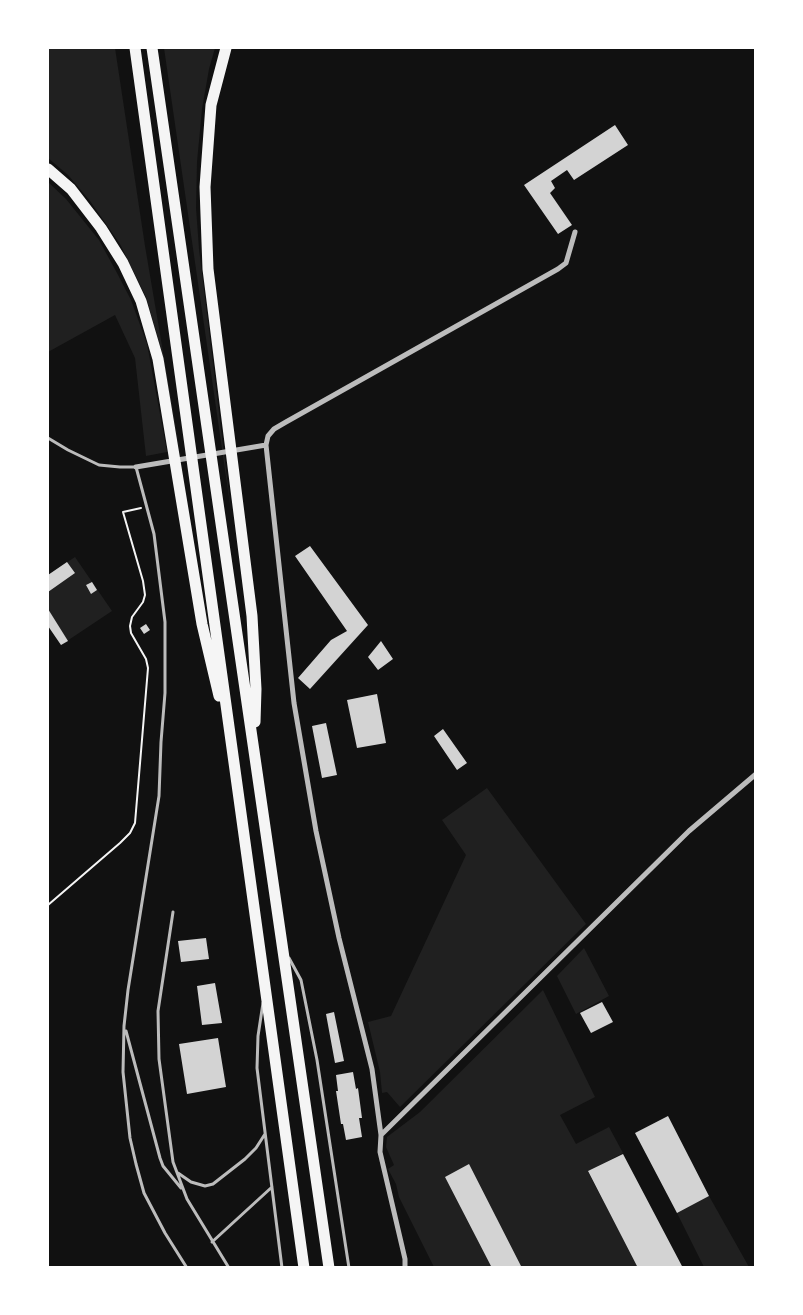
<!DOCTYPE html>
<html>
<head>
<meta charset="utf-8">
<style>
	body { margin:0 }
	#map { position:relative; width:803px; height:1315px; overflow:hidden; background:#111; font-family:"Alegreya Sans",sans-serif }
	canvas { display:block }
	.frame { position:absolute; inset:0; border:49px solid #fff; pointer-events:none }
</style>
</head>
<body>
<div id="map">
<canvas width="803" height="1315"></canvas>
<div class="frame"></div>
</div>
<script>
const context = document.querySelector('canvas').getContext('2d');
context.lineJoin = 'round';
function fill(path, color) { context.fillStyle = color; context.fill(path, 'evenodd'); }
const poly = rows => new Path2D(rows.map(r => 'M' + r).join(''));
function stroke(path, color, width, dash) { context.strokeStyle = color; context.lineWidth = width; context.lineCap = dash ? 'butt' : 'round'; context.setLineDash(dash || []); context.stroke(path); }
fill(poly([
	[48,48,115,48,145,246,187,493,162,352,146,297,120,244,90,201,68,175,48,158],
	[164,48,215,48,209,69,202,109,197,162,196,208,199,249,232,518],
	[48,182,66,199,99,240,117,273,131,300,147,344,167,452,146,456,135,358,115,315,48,352],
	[75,557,112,611,61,645,48,626,48,575],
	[487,788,586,924,400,1107,387,1092,382,1093,380,1072,368,1022,391,1016,466,855,442,820],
	[584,948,609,996,576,1014,557,976],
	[543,990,595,1097,560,1115,576,1144,609,1127,623,1153,588,1172,638,1267,434,1267,399,1197,396,1184,388,1169,394,1165,386,1147,387,1137,420,1112],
	[709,1196,749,1267,704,1267,677,1213]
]), '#202020');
fill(poly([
	[615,125,628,145,574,180,567,170,551,181,555,188,550,193,572,225,558,234,524,185],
	[310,546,368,625,310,689,298,678,331,640,347,631,295,556],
	[67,562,75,573,48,592,48,575],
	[92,582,97,590,91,594,86,585],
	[48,609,68,641,61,645,48,626],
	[146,624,150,630,144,634,140,628],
	[381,641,393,659,378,670,368,657],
	[377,694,386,743,357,748,347,700],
	[326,723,337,775,322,778,312,726],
	[443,729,467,763,457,770,434,736],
	[206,938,209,959,181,962,178,941],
	[215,983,222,1023,202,1025,197,986],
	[602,1002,613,1022,591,1033,580,1013],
	[334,1012,344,1061,335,1063,326,1014],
	[218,1038,226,1087,187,1094,179,1044],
	[353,1072,356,1089,358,1088,362,1118,359,1118,362,1137,346,1140,343,1124,341,1124,336,1091,338,1091,336,1075],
	[668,1116,709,1196,677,1213,635,1133],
	[623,1154,683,1268,638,1268,588,1171],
	[469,1164,522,1268,492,1268,445,1177]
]), '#d3d3d3');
stroke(poly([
	[48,905,120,843,130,833,135,823,148,668,146,659,131,633,130,626,132,617,143,602,145,595,143,581,123,512,141,508]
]), '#f5f5f5', 2);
stroke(poly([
	[48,438,68,450,99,465,120,467,136,467,154,534,165,622,165,693,161,742,159,796,128,990,124,1026,123,1072,130,1138,136,1164,144,1193,165,1233,187,1268],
	[173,912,158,1011,159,1059,173,1162,187,1199,229,1268],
	[289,958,301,980,317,1060,349,1268],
	[263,1003,258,1036,257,1068,282,1268],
	[126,1031,160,1158,163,1166,181,1188],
	[178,1173,191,1182,205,1186,213,1184,245,1159,256,1148,265,1134],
	[212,1242,272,1187]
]), '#bcbcbc', 3);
stroke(poly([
	[136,467,266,445],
	[381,1135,689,831,756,774],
	[405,1268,405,1259,380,1152,381,1135,372,1069,339,938,316,831,294,703,266,445,268,436,274,429,286,422,558,269,566,263,575,232]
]), '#bcbcbc', 5);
stroke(poly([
	[135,48,304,1268],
	[152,48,329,1268],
	[226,48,211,105,205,187,208,269,252,616,256,689,255,722],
	[48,169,71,189,101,228,123,263,141,301,158,359,202,624,219,696]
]), '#f5f5f5', 11);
</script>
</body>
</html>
